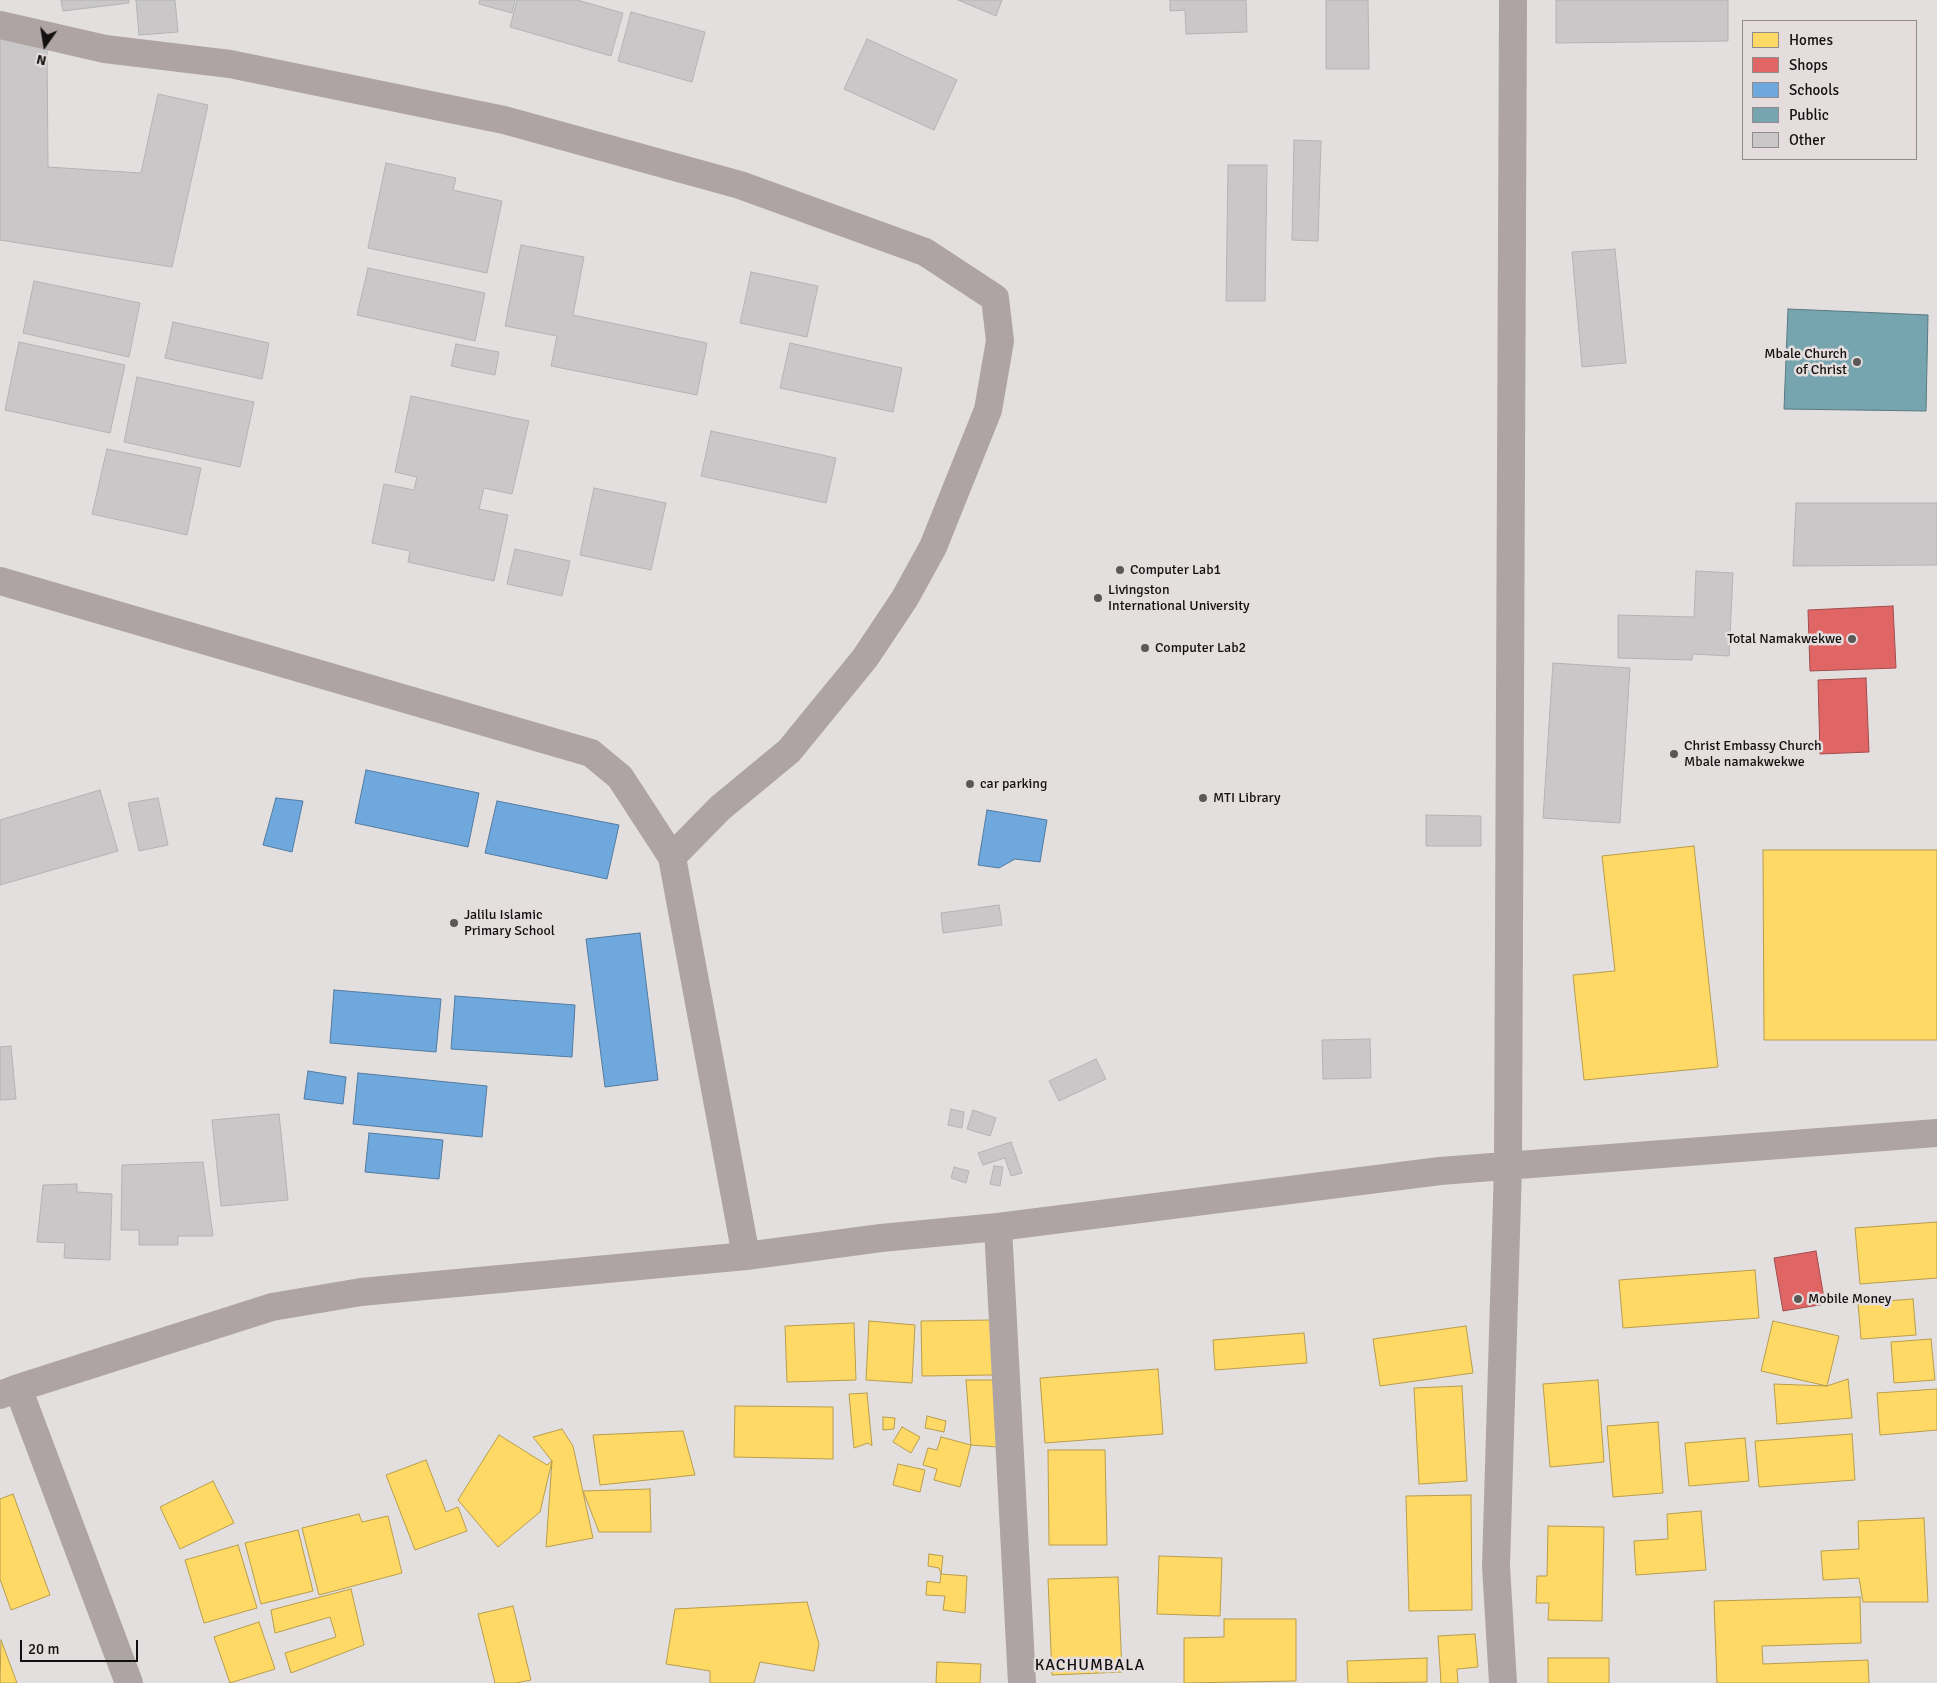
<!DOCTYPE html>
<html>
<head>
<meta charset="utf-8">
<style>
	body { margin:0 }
	#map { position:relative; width:1937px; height:1683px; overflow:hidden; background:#e3dfdf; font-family:Signika,sans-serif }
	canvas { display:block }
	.legend { position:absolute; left:1742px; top:20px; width:175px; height:140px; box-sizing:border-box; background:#e5dddd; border:1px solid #918b8b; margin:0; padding:6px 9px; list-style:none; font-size:15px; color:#121010 }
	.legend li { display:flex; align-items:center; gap:10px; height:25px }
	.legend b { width:25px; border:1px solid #918b8b }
	.north { position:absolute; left:20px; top:20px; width:50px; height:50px; -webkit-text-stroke:4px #e5dddd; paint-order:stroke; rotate:193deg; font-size:14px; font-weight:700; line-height:20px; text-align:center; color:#121010 }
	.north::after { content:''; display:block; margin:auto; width:18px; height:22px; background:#121010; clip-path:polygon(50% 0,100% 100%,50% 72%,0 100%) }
	.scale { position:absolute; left:20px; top:1640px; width:118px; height:22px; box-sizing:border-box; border:2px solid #121010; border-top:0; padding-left:6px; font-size:15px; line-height:18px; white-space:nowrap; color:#121010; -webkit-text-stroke:4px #e5dddd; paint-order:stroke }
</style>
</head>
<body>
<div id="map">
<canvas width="1937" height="1683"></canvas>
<ul class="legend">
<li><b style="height:14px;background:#ffd966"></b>Homes</li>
<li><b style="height:14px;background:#e06666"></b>Shops</li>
<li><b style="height:14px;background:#6fa8dc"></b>Schools</li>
<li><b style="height:14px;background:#76a5af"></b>Public</li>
<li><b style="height:14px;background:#c9c7c8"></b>Other</li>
</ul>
<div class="north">N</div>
<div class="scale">20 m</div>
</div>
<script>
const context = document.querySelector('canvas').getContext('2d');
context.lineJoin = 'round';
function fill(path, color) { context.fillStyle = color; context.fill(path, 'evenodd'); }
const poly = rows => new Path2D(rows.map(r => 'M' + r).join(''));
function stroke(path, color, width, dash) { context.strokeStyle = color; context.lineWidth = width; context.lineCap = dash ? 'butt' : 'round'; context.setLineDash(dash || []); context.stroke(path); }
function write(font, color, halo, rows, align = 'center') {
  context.font = font + ' Signika,sans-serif'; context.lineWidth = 5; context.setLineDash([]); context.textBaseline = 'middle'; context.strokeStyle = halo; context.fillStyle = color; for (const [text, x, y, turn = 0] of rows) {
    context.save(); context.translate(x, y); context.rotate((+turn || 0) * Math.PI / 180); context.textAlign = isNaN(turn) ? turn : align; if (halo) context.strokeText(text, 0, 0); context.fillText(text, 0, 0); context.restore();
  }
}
const homes = poly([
	[1694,846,1718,1067,1584,1080,1573,975,1615,971,1602,856,1694,846],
	[1763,850,1937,850,1937,1040,1764,1040,1763,850],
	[1937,1222,1937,1278,1860,1284,1855,1228,1937,1222],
	[1755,1270,1759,1318,1623,1328,1619,1280,1755,1270],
	[1913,1299,1916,1335,1861,1339,1858,1303,1913,1299],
	[992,1320,993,1375,922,1376,921,1321,992,1320],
	[869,1321,915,1325,912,1383,866,1380,869,1321],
	[1773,1321,1839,1336,1827,1386,1761,1371,1773,1321],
	[854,1323,856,1380,787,1382,785,1326,854,1323],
	[1466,1326,1473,1373,1380,1386,1373,1339,1466,1326],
	[1304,1333,1307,1363,1215,1370,1213,1340,1304,1333],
	[1931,1339,1935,1380,1894,1383,1891,1342,1931,1339],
	[1158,1369,1163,1434,1045,1443,1040,1378,1158,1369],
	[1848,1379,1852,1418,1777,1424,1774,1384,1827,1386,1848,1379],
	[966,1380,997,1380,998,1447,971,1445,966,1380],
	[1598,1380,1604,1462,1550,1467,1543,1384,1598,1380],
	[1462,1386,1467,1481,1419,1484,1414,1388,1462,1386],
	[1937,1389,1937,1430,1880,1435,1877,1393,1937,1389],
	[867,1393,872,1446,868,1443,854,1448,849,1394,867,1393],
	[735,1406,833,1407,833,1459,734,1457,735,1406],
	[927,1416,946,1421,944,1432,925,1428,927,1416],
	[883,1417,895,1418,894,1429,883,1430,883,1417],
	[1658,1422,1663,1493,1613,1497,1607,1426,1658,1422],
	[902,1427,920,1437,911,1453,893,1442,902,1427],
	[562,1429,573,1446,593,1538,546,1547,552,1461,533,1437,562,1429],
	[683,1431,695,1475,600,1485,593,1435,683,1431],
	[1852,1434,1855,1480,1759,1487,1755,1441,1852,1434],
	[499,1435,547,1465,552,1461,540,1512,498,1547,458,1500,499,1435],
	[941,1437,971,1445,960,1487,934,1480,937,1469,923,1465,928,1448,937,1450,941,1437],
	[1745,1438,1749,1481,1689,1486,1685,1443,1745,1438],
	[1048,1450,1105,1450,1107,1545,1049,1545,1048,1450],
	[426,1460,446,1512,458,1507,467,1531,415,1550,386,1475,426,1460],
	[898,1464,925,1470,920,1492,893,1485,898,1464],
	[213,1481,234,1523,180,1549,160,1507,213,1481],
	[650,1489,651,1532,599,1532,583,1491,650,1489],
	[13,1494,50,1595,11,1610,0,1579,0,1499,13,1494],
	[1471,1495,1472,1610,1409,1611,1406,1496,1471,1495],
	[1701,1511,1706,1570,1636,1575,1634,1541,1668,1539,1667,1514,1701,1511],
	[359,1514,362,1522,388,1516,402,1573,319,1595,302,1528,359,1514],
	[1924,1518,1928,1602,1863,1602,1859,1578,1823,1580,1821,1551,1859,1549,1858,1521,1924,1518],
	[1548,1526,1604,1527,1602,1621,1548,1620,1549,1603,1536,1603,1537,1576,1547,1576,1548,1526],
	[298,1530,313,1591,261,1604,245,1543,298,1530],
	[238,1545,257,1608,204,1623,185,1560,238,1545],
	[929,1554,943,1556,941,1574,939,1568,928,1566,929,1554],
	[1159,1556,1222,1558,1220,1616,1157,1614,1159,1556],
	[941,1574,967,1576,965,1613,943,1610,945,1596,926,1595,927,1581,940,1583,941,1574],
	[1118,1577,1122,1672,1052,1675,1048,1579,1118,1577],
	[351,1589,364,1645,291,1673,285,1653,336,1637,330,1617,275,1633,271,1610,351,1589],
	[1860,1597,1861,1643,1762,1646,1763,1664,1868,1660,1869,1683,1717,1683,1714,1601,1860,1597],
	[807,1602,819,1644,814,1671,760,1662,754,1683,710,1683,710,1671,666,1664,675,1609,807,1602],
	[513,1606,531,1680,516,1683,495,1683,478,1614,513,1606],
	[1224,1619,1296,1619,1296,1681,1184,1683,1184,1638,1224,1637,1224,1619],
	[259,1622,275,1669,230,1683,214,1637,259,1622],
	[1475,1634,1478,1667,1457,1669,1458,1683,1441,1683,1438,1636,1475,1634],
	[1,1640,17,1683,0,1683,1,1640],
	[1427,1658,1427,1682,1348,1683,1347,1661,1427,1658],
	[1548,1658,1609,1658,1609,1683,1548,1683,1548,1658],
	[937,1662,981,1664,980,1683,936,1683,937,1662]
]);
fill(homes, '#ffd966');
stroke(homes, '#b89d4c', 1);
const shops = poly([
	[1893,606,1896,668,1810,671,1808,610,1893,606],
	[1866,678,1869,752,1820,754,1818,680,1866,678],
	[1816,1251,1825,1304,1783,1311,1774,1258,1816,1251]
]);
fill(shops, '#e06666');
stroke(shops, '#a24c4c', 1);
const schools = poly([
	[366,770,479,793,468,847,355,823,366,770],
	[276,798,303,801,292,852,263,845,276,798],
	[497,801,619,825,607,879,485,853,497,801],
	[987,810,1047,820,1040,862,1015,859,999,868,978,865,987,810],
	[640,933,658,1080,605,1087,586,939,640,933],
	[334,990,441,999,436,1052,330,1043,334,990],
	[455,996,575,1005,572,1057,451,1049,455,996],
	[308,1071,346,1077,343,1104,304,1099,308,1071],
	[358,1073,487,1086,482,1137,353,1124,358,1073],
	[369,1133,443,1140,439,1179,365,1172,369,1133]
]);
fill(schools, '#6fa8dc');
stroke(schools, '#537a9f', 1);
const public = poly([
	[1788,309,1928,315,1926,411,1784,409,1788,309]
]);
fill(public, '#76a5af');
stroke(public, '#58787f', 1);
const building = poly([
	[61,0,129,0,129,3,63,11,61,0],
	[136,0,175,0,178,32,139,35,136,0],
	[480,0,515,0,512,13,479,4,480,0],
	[517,0,577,0,623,13,611,56,510,27,517,0],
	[958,0,1002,0,996,16,958,0],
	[1170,0,1246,0,1247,32,1186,34,1185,10,1170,11,1170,0],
	[1326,0,1368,0,1369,69,1326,69,1326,0],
	[1556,0,1728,0,1728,41,1556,43,1556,0],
	[631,12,705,32,692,82,618,61,631,12],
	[0,37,47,46,48,167,141,173,158,94,208,105,172,267,0,240,0,37],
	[867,39,957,80,934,130,844,89,867,39],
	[1294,140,1321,141,1318,241,1292,240,1294,140],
	[386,163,456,178,453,190,502,201,487,273,368,248,386,163],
	[1228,165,1267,165,1265,301,1226,301,1228,165],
	[521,245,584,257,573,315,707,343,697,395,551,366,557,336,505,326,521,245],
	[1615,249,1626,363,1582,367,1572,252,1615,249],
	[368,268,485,293,475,341,357,315,368,268],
	[751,272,818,286,807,337,740,323,751,272],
	[34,281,140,303,129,357,23,333,34,281],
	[173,322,269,343,262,379,165,358,173,322],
	[19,342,125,365,110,433,5,410,19,342],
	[790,343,902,368,893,412,780,388,790,343],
	[456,344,499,352,495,375,451,366,456,344],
	[137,377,254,402,240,467,124,442,137,377],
	[411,396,529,421,512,494,484,488,479,509,508,515,494,581,408,562,410,551,372,543,384,484,414,490,417,477,395,472,411,396],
	[711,431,836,458,826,503,701,476,711,431],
	[107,449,201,468,187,535,92,514,107,449],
	[594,488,666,503,651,570,580,555,594,488],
	[1796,503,1937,503,1937,565,1793,566,1796,503],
	[515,549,570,561,562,596,507,584,515,549],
	[1696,571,1733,573,1729,656,1693,654,1692,660,1618,658,1618,615,1694,617,1696,571],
	[1553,663,1630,668,1620,823,1543,818,1553,663],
	[100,790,118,851,0,885,0,820,100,790],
	[158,798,168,845,139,851,128,803,158,798],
	[1426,815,1481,816,1481,846,1426,846,1426,815],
	[999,905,1002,925,943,933,941,913,999,905],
	[1370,1039,1371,1078,1323,1079,1322,1040,1370,1039],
	[11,1046,16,1099,0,1100,0,1047,11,1046],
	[1096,1059,1106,1079,1059,1101,1049,1081,1096,1059],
	[951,1109,964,1112,962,1128,948,1125,951,1109],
	[973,1110,996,1118,990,1136,967,1129,973,1110],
	[279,1114,288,1200,221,1206,212,1120,279,1114],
	[1011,1142,1022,1173,1011,1176,1005,1158,983,1165,978,1153,1011,1142],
	[203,1162,213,1236,178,1236,178,1245,139,1245,139,1230,121,1230,122,1165,203,1162],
	[994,1166,1003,1167,1000,1186,990,1184,994,1166],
	[954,1167,969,1171,966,1183,951,1178,954,1167],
	[77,1184,77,1192,112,1194,110,1260,64,1258,65,1243,37,1242,43,1185,77,1184]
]);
fill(building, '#c9c7c8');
stroke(building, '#b4b3b4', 1);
stroke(poly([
	[0,25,105,49,230,64,504,120,740,185,925,252,995,298,1000,341,988,410,933,547,905,598,865,658,789,751,720,808,672,857],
	[0,581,591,753,620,777,672,857,746,1256],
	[998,1227,1022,1683],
	[18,1388,129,1683],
	[0,1395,18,1388,272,1307,361,1292,746,1256,881,1238,998,1227,1440,1171,1937,1133],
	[1503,1683,1496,1566,1508,1167,1513,1]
]), '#afa4a4', 28);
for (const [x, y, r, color] of [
	[1857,362,5,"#5b5858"],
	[1120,570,5,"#5b5858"],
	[1098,598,5,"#5b5858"],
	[1852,639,5,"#5b5858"],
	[1145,648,5,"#5b5858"],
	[1674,754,5,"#5b5858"],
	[970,784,5,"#5b5858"],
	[1203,798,5,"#5b5858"],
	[454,923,5,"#5b5858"],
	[1798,1299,5,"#5b5858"]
]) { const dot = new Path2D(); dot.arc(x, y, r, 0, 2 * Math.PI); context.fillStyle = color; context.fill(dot); stroke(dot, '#e5dddd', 2); }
write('14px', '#121010', '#e5dddd', [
	["Mbale Church",1847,354,"right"],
	["of Christ",1847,370,"right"],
	["Computer Lab1",1130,570],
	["Livingston",1108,590],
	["International University",1108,606],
	["Total Namakwekwe",1842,639,"right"],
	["Computer Lab2",1155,648],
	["Christ Embassy Church",1684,746],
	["Mbale namakwekwe",1684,762],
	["car parking",980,784],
	["MTI Library",1213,798],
	["Jalilu Islamic",464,915],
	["Primary School",464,931],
	["Mobile Money",1808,1299]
], 'left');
context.letterSpacing = '1px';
write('16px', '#121010', '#e5dddd', [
	["KACHUMBALA",1090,1666]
]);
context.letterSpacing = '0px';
</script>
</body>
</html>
